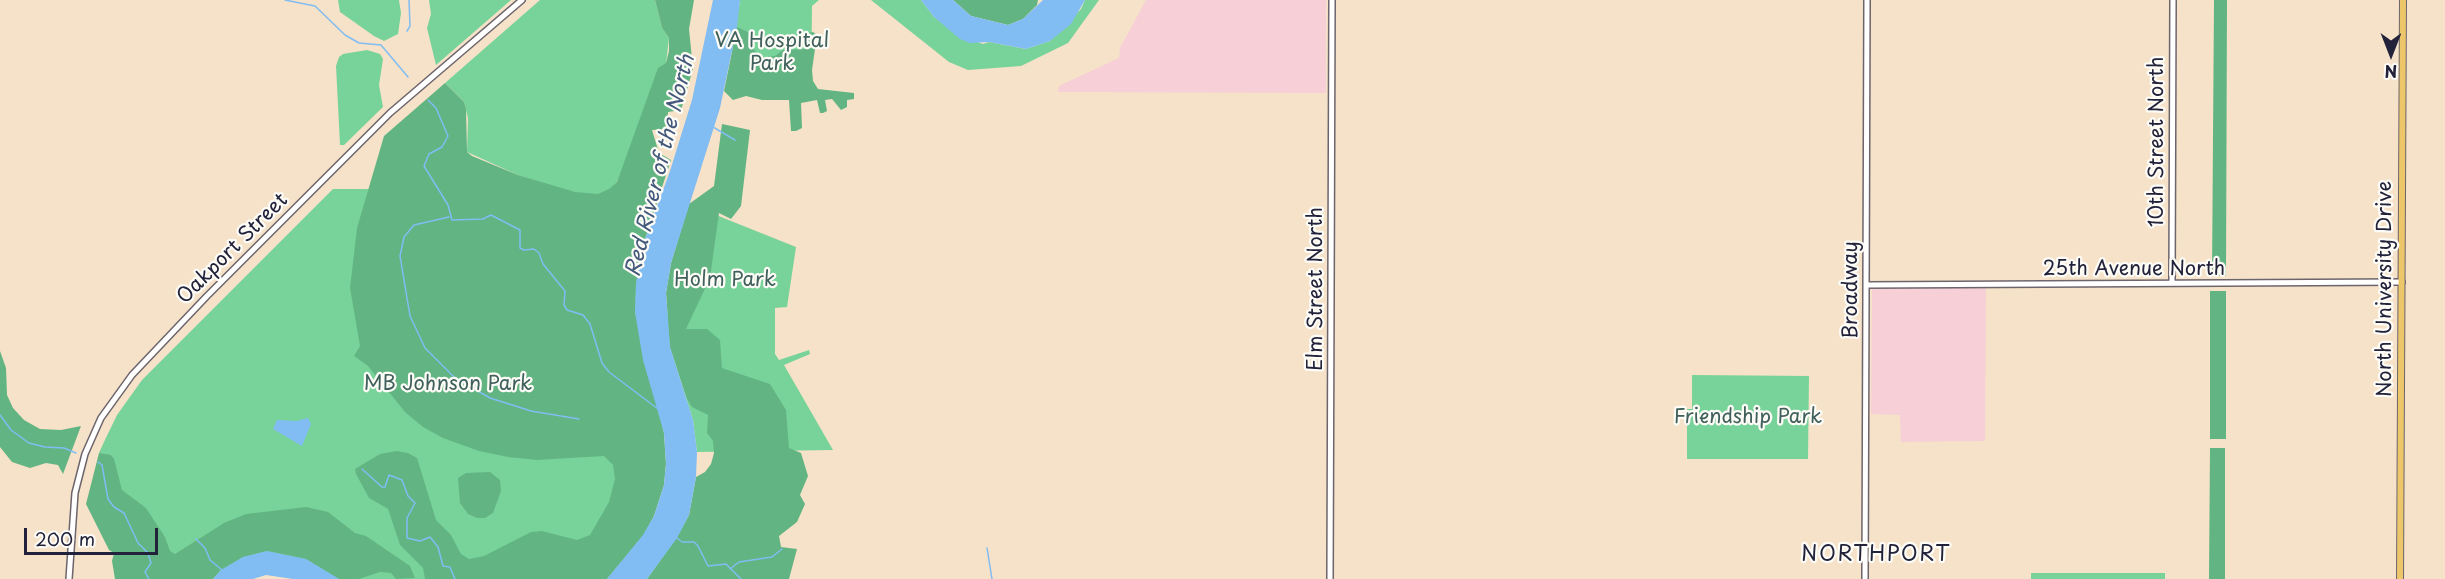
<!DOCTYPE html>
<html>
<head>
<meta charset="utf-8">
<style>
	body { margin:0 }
	#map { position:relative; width:2445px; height:579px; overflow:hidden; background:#f5e2c8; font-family:"Playpen Sans",sans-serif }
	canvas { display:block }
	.north { position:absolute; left:2361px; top:24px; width:60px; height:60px; -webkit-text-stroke:4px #fdfcf7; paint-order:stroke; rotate:180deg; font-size:16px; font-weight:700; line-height:24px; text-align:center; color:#22223b }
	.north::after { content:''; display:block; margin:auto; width:21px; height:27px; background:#22223b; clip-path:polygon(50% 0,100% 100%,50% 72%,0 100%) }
	.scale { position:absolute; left:24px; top:528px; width:134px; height:27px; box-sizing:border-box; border:3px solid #22223b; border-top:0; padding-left:8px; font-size:18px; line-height:21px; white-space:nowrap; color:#22223b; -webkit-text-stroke:4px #fdfcf7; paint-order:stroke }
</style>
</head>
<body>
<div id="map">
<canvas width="2445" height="579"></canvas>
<div class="north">N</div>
<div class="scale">200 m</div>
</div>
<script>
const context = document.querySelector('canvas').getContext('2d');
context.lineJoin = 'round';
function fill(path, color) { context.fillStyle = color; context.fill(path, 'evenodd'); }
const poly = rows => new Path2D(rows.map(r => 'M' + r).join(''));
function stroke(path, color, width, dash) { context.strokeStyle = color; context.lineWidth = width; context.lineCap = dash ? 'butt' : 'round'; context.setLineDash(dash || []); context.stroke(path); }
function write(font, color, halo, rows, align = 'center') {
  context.font = font + ' "Playpen Sans",sans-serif'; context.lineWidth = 4.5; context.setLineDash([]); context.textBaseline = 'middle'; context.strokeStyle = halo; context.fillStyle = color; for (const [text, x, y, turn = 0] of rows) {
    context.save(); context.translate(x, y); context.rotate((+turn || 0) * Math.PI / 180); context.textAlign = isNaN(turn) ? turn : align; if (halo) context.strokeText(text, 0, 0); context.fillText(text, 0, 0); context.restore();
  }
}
fill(poly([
	[1146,0,1326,0,1326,93,1058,92,1059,86,1119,58,1120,48],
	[1872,288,1986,288,1985,441,1901,442,1900,415,1871,414]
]), '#f6cfd7');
fill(poly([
	[338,0,399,0,401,13,398,34,384,41,374,36,340,12],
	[429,0,511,0,436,65,427,28,431,14],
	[540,0,655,0,662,28,669,38,666,64,617,182,610,189,662,189,643,245,607,579,339,579,221,570,213,579,149,579,99,453,103,444,117,415,142,380,333,189,561,189,518,175,467,152,468,118,464,102,445,83],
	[740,0,819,0,812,6,811,94,731,60],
	[871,0,921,0,934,17,957,35,983,44,989,42,1026,49,1050,41,1081,9,1085,0,1099,0,1068,43,1021,66,968,70,949,62],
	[367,50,380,54,383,59,379,85,383,107,344,145,340,145,336,66,339,57,343,54],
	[691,205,796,247,787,307,775,308,775,354,779,360,809,350,810,354,784,365,833,450,697,452,693,420,670,347,666,320],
	[1692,375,1809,376,1808,459,1687,459,1687,409,1692,409],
	[2031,573,2165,573,2165,579,2031,579]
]), '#78d39a');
fill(poly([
	[655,0,694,0,689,29,693,69,681,110,668,112,667,129,652,130,659,153,671,160,643,245,636,284,635,312,664,433,666,464,664,485,654,516,643,536,607,579,425,579,423,568,400,545,388,509,369,498,356,474,355,469,380,454,397,451,408,453,417,458,436,520,451,535,461,554,469,559,484,556,531,532,542,531,577,540,590,535,609,502,615,479,613,465,604,456,537,460,508,457,479,451,443,438,423,427,405,412,368,366,354,356,360,346,350,288,357,228,384,136,445,83,464,102,466,109,467,152,472,156,518,175,575,192,598,194,609,189,617,182,658,68,666,63,669,51,669,38,662,28],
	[953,0,1038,0,1037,5,1023,19,1008,25,971,16],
	[2214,0,2227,0,2226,276,2212,276],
	[737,27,748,32,754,42,754,50,763,57,775,56,783,50,807,49,808,33,813,32,817,35,812,70,813,81,818,89,854,93,854,99,847,100,847,107,841,110,832,99,825,100,827,111,823,113,820,113,817,100,801,103,802,128,796,131,791,131,789,100,762,100,746,96,733,100,724,91],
	[722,124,750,130,741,206,731,219,719,213,710,278,686,329,707,329,720,340,722,368,770,384,786,410,789,448,801,453,808,476,800,495,805,504,797,522,779,536,781,547,797,549,789,579,647,579,677,537,689,515,696,477,705,472,711,464,714,453,713,441,707,433,708,415,692,407,687,399,670,347,666,293,671,263,689,204,714,186],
	[2210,291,2226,291,2226,439,2210,439],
	[0,351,6,368,7,395,13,408,24,420,40,429,61,430,81,426,63,474,58,465,46,463,30,468,12,462,0,447],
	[2210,448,2225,448,2225,579,2209,579],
	[99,453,111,455,114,459,122,490,146,508,165,537,170,551,175,554,224,523,246,514,306,507,328,512,355,533,366,536,410,566,415,578,396,579,391,573,380,572,359,579,339,579,306,559,267,551,243,557,221,570,213,579,115,579,112,561,114,553,109,550,86,504],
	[490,472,500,480,501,491,493,513,485,518,477,518,468,514,460,503,458,478,466,473]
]), '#62b582');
fill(poly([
	[713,0,740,0,737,27,720,108,671,263,666,293,670,347,693,420,697,452,696,477,689,515,677,538,647,579,607,579,643,535,654,516,664,485,666,464,664,433,643,360,635,312,636,284,643,245,670,171,692,100],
	[921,0,953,0,971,16,1008,25,1023,19,1043,0,1085,0,1071,24,1050,41,1026,49,989,42,970,43,960,39,934,17],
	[308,418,311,424,302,446,273,429,277,420,297,421],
	[267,551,306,559,339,579,293,579,266,575,253,579,213,579,221,570,243,557]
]), '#81bcf3');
stroke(poly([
	[285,0,315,6,345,35,359,43,381,45,408,77],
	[407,31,410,26,409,0],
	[428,100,436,108,448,136,442,147,429,154,424,166,448,205,452,220,483,219,491,215,520,230,520,248,524,250,534,249,539,253,543,264,565,291,564,305,567,310,583,315,590,324,602,363,609,372,658,409],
	[713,127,735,140],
	[449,217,414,225,404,237,400,256,410,316,425,348,454,377,490,398,531,411,579,419],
	[0,415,11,430,29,443,45,447,64,448,76,453],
	[98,462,102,465,108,499,114,507,124,513,138,543,148,553,151,563,145,572,149,579],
	[362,469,382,487,385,487,389,475,402,480,408,496,415,503,407,518,407,538,420,541,430,537,438,547,443,566,450,567,455,579],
	[677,538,682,542,694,542,698,546,708,566,726,564,741,579],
	[196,539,205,548,210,560,222,570],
	[987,548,992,579],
	[730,569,739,562,772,557,782,549]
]), '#81bcf3', 1.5);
const minor = poly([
	[2172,283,2173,0],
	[1866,285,2402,282],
	[69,579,75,493,85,454,101,418,132,375,207,296,390,113,522,0],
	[1330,579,1332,0],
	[1865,579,1867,0]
]);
const major = poly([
	[2400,579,2403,0]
]);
stroke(minor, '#6c656c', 8);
stroke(major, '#6c656c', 8);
stroke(minor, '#fff', 5);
stroke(major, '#ecc669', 6);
write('20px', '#40605c', '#fdfcf7', [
	["VA Hospital",772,41],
	["Park",772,64],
	["Holm Park",725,280],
	["MB Johnson Park",448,384],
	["Friendship Park",1748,417]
]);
write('20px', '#22223b', '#fdfcf7', [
	["10th Street North",2157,142,-90],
	["Oakport Street",233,249,-45],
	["25th Avenue North",2134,269],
	["Elm Street North",1316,289,-90],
	["North University Drive",2385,289,-90],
	["Broadway",1851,290,-90]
]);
write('italic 21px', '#43587b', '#fdfcf7', [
	["Red River of the North",661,166,-76]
]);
context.letterSpacing = '1.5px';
write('21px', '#22223b', '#fdfcf7', [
	["NORTHPORT",1876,555]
]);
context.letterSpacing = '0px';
</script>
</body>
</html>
